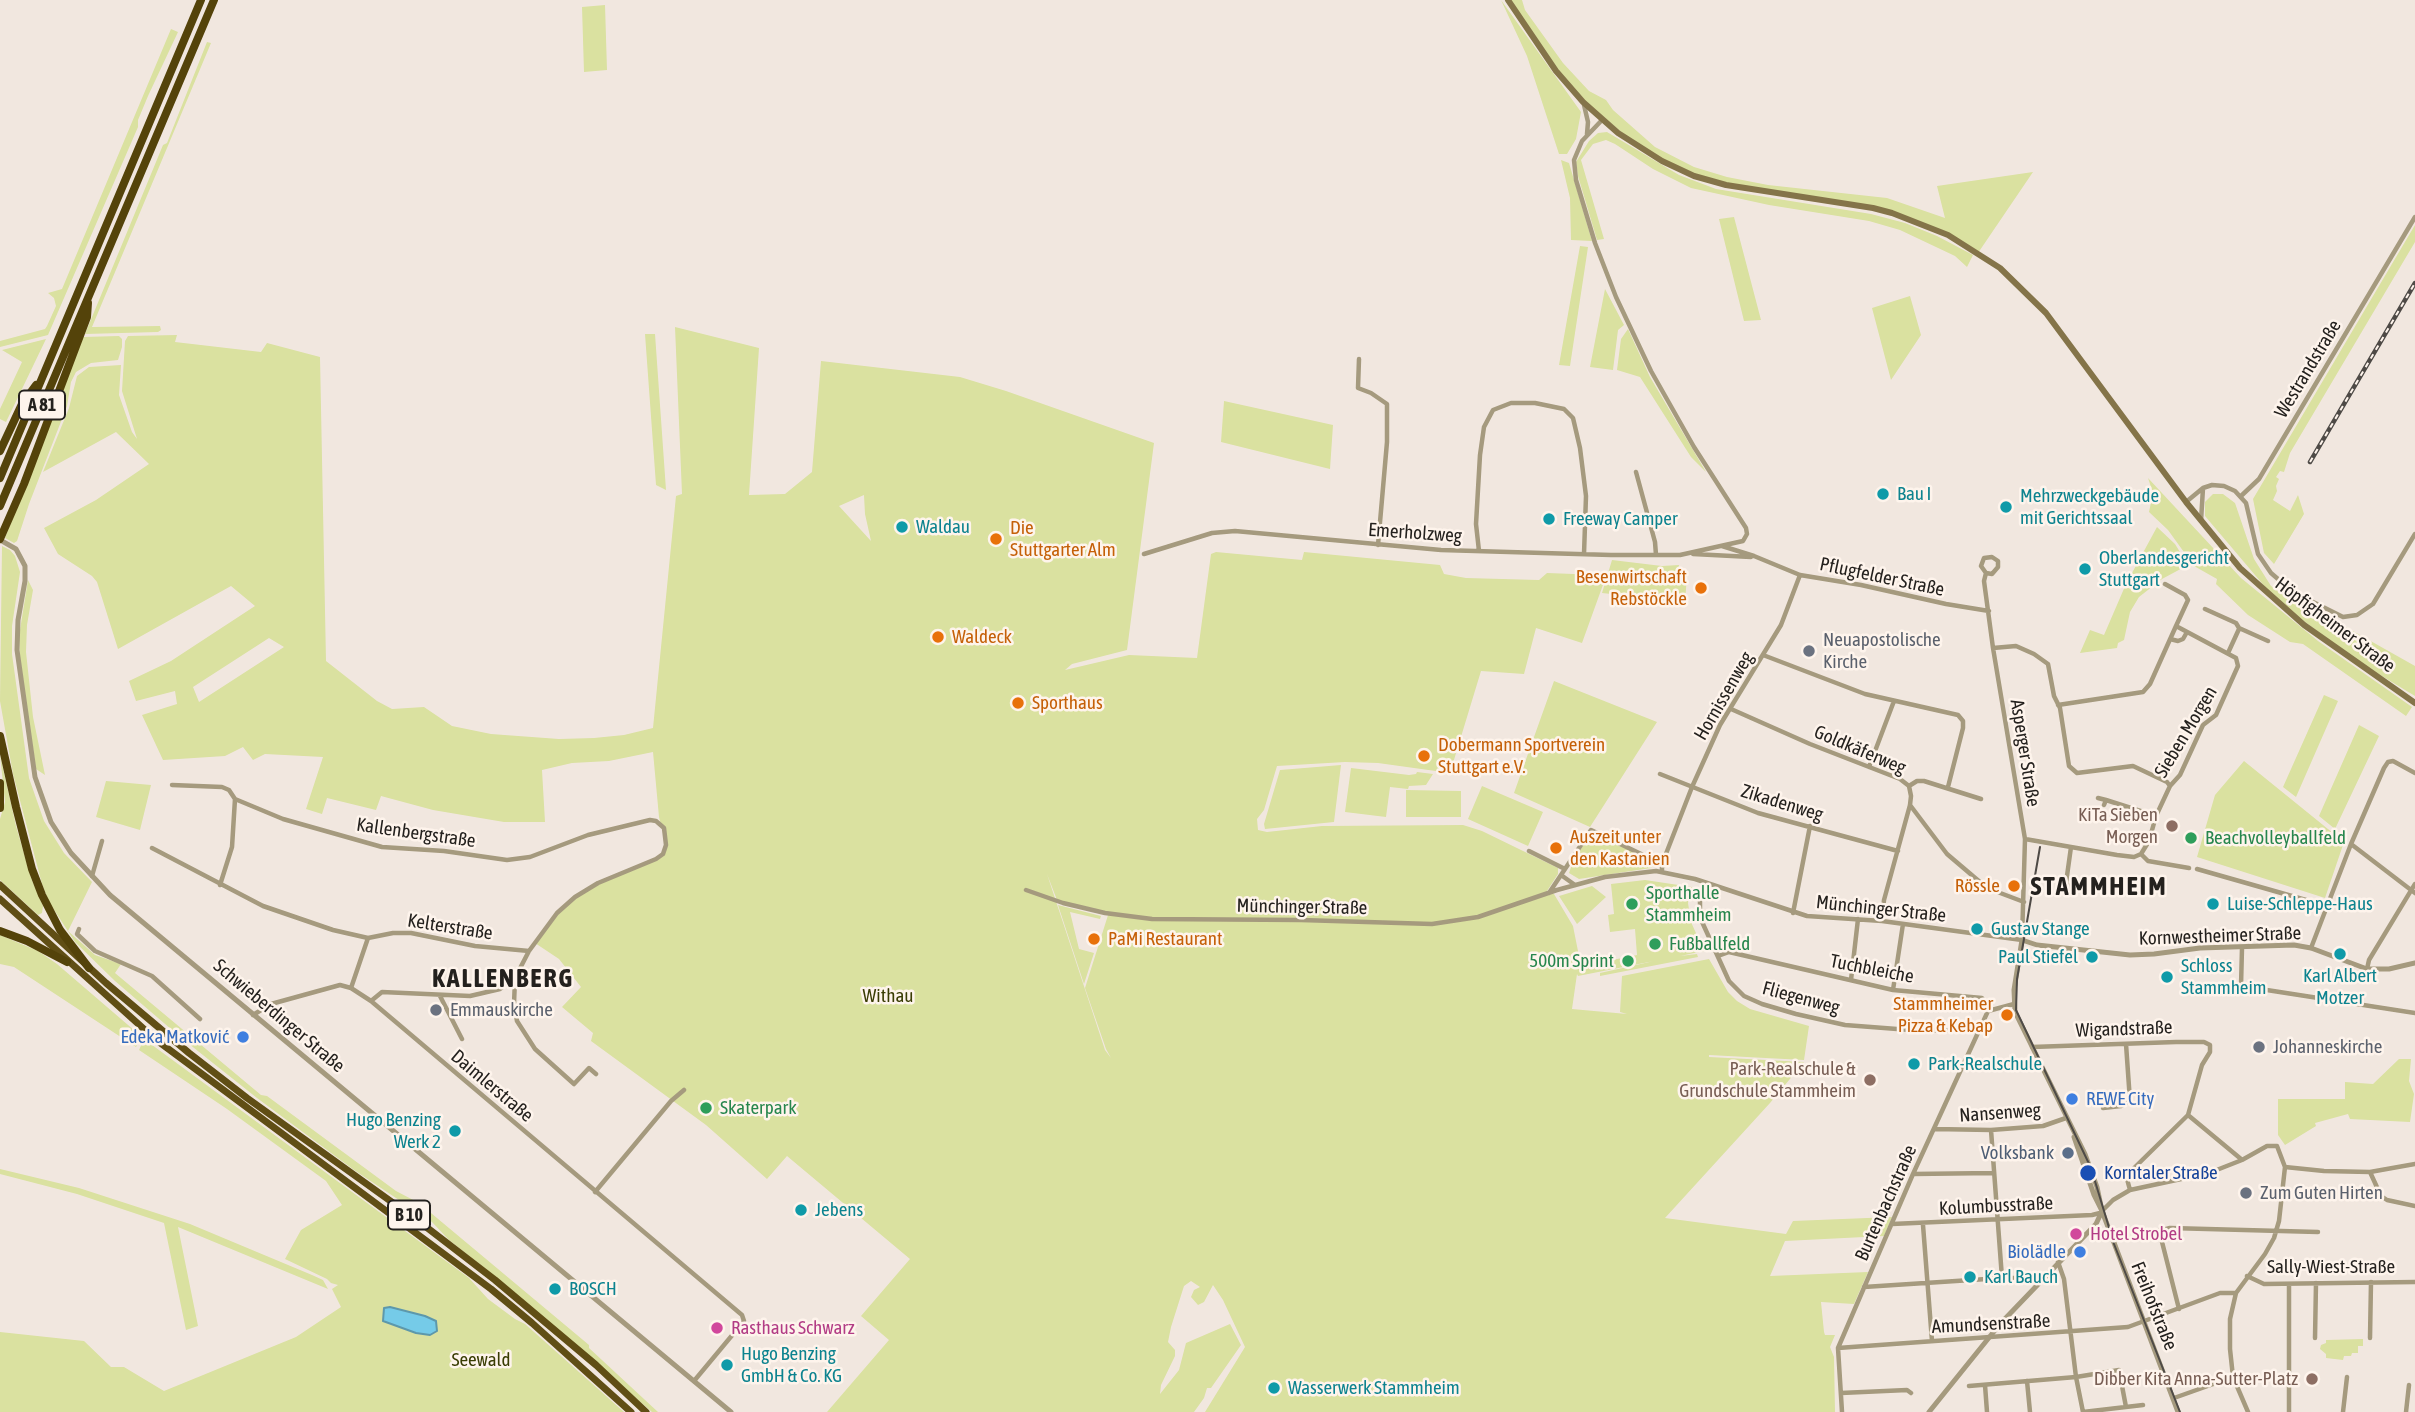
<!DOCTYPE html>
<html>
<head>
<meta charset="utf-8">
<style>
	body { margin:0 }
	canvas { display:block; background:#f1e7df }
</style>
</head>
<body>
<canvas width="2415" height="1412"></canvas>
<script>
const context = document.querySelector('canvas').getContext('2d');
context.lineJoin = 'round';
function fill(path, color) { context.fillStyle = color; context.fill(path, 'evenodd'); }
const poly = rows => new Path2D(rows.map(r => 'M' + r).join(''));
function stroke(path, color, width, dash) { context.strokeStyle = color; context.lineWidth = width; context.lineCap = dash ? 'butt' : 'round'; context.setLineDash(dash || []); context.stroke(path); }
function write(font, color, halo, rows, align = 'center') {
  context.font = font + ' "Asap Condensed",sans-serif'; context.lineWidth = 5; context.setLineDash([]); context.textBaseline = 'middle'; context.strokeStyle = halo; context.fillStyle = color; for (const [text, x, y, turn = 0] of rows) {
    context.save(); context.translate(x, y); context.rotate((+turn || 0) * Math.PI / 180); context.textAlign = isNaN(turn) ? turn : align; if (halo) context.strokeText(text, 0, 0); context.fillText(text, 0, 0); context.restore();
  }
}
fill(poly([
	[1501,0,1581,112,1576,139,1567,154,1559,154,1527,56],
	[1508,0,1522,0,1525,10,1563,63,1589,91,1606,100,1613,110,1655,147,1694,167,1727,177,1768,185,1887,198,1945,218,1937,186,2033,172,1978,253,1948,235,1892,213,1710,181,1640,148,1572,90],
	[605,5,607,70,584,72,582,7],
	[171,29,178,32,148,96,138,120,138,127,48,335,0,347,0,341,45,329,47,326,56,306,54,298,48,293,62,289],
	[207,42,211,43,92,327,160,326,161,330,158,332,85,334,163,145,167,143],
	[1607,132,1679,175,1716,189,1871,214,1905,223,1937,236,1973,255,1967,267,1955,256,1900,230,1869,221,1769,205,1691,188,1653,169,1615,144,1606,140,1593,144,1581,160,1604,239,1597,240,1578,176,1576,162,1589,141,1598,133],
	[1561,160,1569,163,1592,241,1571,240,1570,198],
	[1734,217,1761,320,1744,321,1719,219],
	[2415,225,2415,242,2290,453,2284,472,2280,471,2276,477,2279,479,2276,486,2277,491,2273,500,2290,511,2298,495,2304,514,2274,564,2264,553,2253,499],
	[1580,246,1588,247,1570,366,1559,365],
	[1605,289,1624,325,1618,330,1613,370,1590,367],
	[1910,296,1921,335,1891,380,1872,308],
	[675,327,759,348,749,495,785,494,812,472,821,361,960,377,1006,391,1154,443,1127,650,1072,664,1065,670,1129,655,1197,658,1211,554,1216,552,1302,560,1304,552,1440,565,1444,574,1466,578,1539,580,1547,573,1601,575,1604,582,1582,643,1536,628,1524,674,1481,671,1450,773,1378,763,1345,762,1277,766,1264,810,1257,819,1258,830,1267,832,1322,826,1463,825,1482,831,1558,868,1558,874,1547,891,1554,894,1573,926,1580,961,1579,969,1582,966,1637,955,1635,929,1610,932,1608,915,1614,914,1611,884,1645,880,1692,887,1688,903,1691,922,1704,951,1680,956,1697,954,1698,957,1600,976,1600,973,1654,961,1578,976,1577,974,1572,1009,1627,1014,1620,1012,1622,976,1709,959,1728,992,1737,1001,1750,1009,1809,1026,1804,1060,1709,1055,1709,1057,1804,1062,1770,1103,1665,1218,1786,1234,1793,1221,1892,1217,1884,1236,1785,1241,1770,1276,1868,1272,1854,1304,1821,1302,1824,1332,1825,1335,1835,1335,1830,1347,1834,1357,1835,1412,1205,1412,1245,1347,1223,1300,1213,1285,1204,1302,1198,1305,1191,1297,1194,1290,1200,1287,1191,1281,1184,1286,1171,1327,1168,1342,1175,1350,1175,1356,1161,1385,1160,1394,1179,1370,1186,1343,1230,1324,1241,1345,1211,1388,1207,1388,1204,1398,1194,1412,827,1412,889,1340,861,1316,910,1259,787,1156,767,1179,706,1125,591,1041,593,1033,562,1007,581,987,559,959,535,943,557,913,586,889,663,854,666,845,659,817,653,752,609,761,572,763,542,770,545,822,504,822,433,810,381,796,376,810,327,798,322,814,306,809,323,757,265,754,253,760,243,747,225,756,163,760,142,715,177,704,175,691,136,701,129,681,171,661,255,606,231,586,118,649,97,582,92,576,58,554,44,528,96,500,149,464,116,432,43,472,69,408,77,376,89,367,121,365,119,395,132,432,137,439,122,391,125,341,128,336,177,335,175,342,261,352,267,343,320,357,326,661,377,701,392,709,424,707,452,726,491,734,559,739,594,738,624,735,653,728,676,496,682,494],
	[864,495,865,514,871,541,839,506],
	[269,638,284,647,199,702,193,687],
	[1047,874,1057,900,1109,912,1085,988,1106,1049,1111,1058,1105,1050],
	[1628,329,1650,377,1706,472,1691,457,1640,377,1617,370,1621,339],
	[645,334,655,334,666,490,656,485],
	[119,336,122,339,122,347,118,360,91,363,76,372,71,382,67,406,29,504,17,541,14,543,5,538,83,337],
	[46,339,21,391,6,422,0,419,0,409,22,362,2,350],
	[1224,401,1333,425,1330,469,1221,442],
	[2148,478,2241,578,2318,641,2412,707,2406,716,2303,644,2290,642,2248,615,2216,584,2217,579,2194,566,2168,530,2149,512,2153,493],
	[2213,494,2223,494,2235,503,2254,559,2271,586,2295,603,2344,626,2415,666,2415,696,2362,664,2301,619,2266,588,2205,516,2205,502],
	[2157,527,2175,544,2188,565,2162,579,2139,597,2130,612,2124,640,2118,643,2117,648,2080,653,2090,630,2104,635,2126,584],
	[2,546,10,550,15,556,20,572,12,626,12,654,29,778,44,821,64,853,92,882,68,931,95,955,121,964,115,973,261,1095,267,1096,396,1191,419,1203,589,1345,589,1348,658,1412,652,1412,506,1285,449,1240,432,1222,354,1170,257,1098,179,1036,115,981,75,942,49,902,42,884,13,774,0,701],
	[1612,560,1662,566,1679,565,1678,575,1687,576,1685,602,1602,593],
	[28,580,33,590,27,625,26,652,33,717,45,775,36,769,20,658,19,636],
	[1554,681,1657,722,1590,827,1514,793],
	[2324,695,2338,701,2296,797,2283,787],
	[2359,725,2379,736,2335,829,2319,816],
	[0,755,16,826,31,878,43,906,42,913,38,915,0,880,0,819,5,802],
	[2244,761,2344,842,2325,898,2197,857,2215,795],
	[1341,765,1334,822,1265,829,1264,824,1280,770],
	[1351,768,1409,775,1416,774,1417,772,1433,774,1426,785,1409,786,1408,789,1390,787,1386,817,1345,812],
	[106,781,151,785,140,830,96,817],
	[1482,786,1543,812,1528,846,1468,819],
	[1406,790,1461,791,1461,817,1406,817],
	[1592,833,1638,853,1655,862,1651,868,1579,879,1569,873,1574,859],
	[1592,886,1606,897,1577,924,1559,896],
	[1058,905,1101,916,1100,919,1070,912,1079,949,1094,953,1084,984],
	[0,935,38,951,57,964,142,1037,136,1047,14,967,0,964],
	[144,1039,469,1278,488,1299,515,1319,525,1324,624,1412,0,1412,0,1332,84,1341,111,1367,124,1367,164,1391,296,1337,341,1307,332,1289,338,1285,331,1283,327,1279,285,1259,301,1230,342,1205,326,1181,227,1109,139,1050],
	[2399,1059,2411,1059,2409,1081,2414,1094,2410,1122,2350,1119,2348,1114,2315,1123,2316,1126,2285,1145,2278,1135,2278,1099,2345,1099,2345,1082,2373,1084],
	[0,1169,79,1188,190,1224,312,1275,323,1280,328,1289,178,1227,198,1326,186,1330,164,1223,77,1194,0,1174],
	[2363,1339,2363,1346,2358,1346,2358,1353,2352,1353,2351,1356,2344,1356,2343,1360,2326,1358,2326,1354,2320,1349,2321,1345,2326,1343,2326,1340]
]), '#dae1a0');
const water = poly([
	[390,1307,425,1316,436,1321,437,1331,430,1335,416,1333,383,1321,384,1308,390,1307]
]);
fill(water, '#75cbe8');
stroke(water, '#5d98ab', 2);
stroke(poly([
	[1584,105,1588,122,1587,134],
	[1359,359,1358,388,1371,393,1387,404,1387,442,1378,545],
	[1636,472,1655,542,1656,555],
	[2241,496,2259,479,2415,217],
	[2186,502,2203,488,2212,485,2224,486,2235,491,2246,503,2258,554,2271,573,2293,592,2343,617,2357,615,2373,604,2415,534],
	[2201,521,2203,488],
	[1722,546,1754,556,1800,575,1861,585,1946,604,1989,611],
	[1479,551,1476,524,1480,455,1484,427,1493,410,1511,403,1535,403,1564,409,1573,418,1580,448,1586,496,1584,554],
	[1144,554,1212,533,1235,531,1441,550,1611,555,1680,555,1743,541,1747,534,1746,528,1694,447,1651,371,1616,297,1595,243,1576,180,1574,160,1582,141,1602,120],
	[1693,554,1751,557],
	[2165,584,2185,595,2188,600,2176,626],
	[2205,609,2236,623,2239,628,2268,641],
	[2170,639,2178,641,2183,639,2187,632],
	[1993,648,2016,646,2034,654,2048,664,2054,696,2060,708,2069,766,2077,773,2133,766,2167,782,2170,786],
	[2228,653,2239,629],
	[1763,655,1865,694,1958,715,1963,721,1963,728,1948,787],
	[1731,709,1810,744,1900,779,1909,786,1917,781,1924,781,1981,799],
	[1869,767,1894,701],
	[1660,774,1758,813,1898,851],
	[172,785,222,787,229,790,235,799,283,819,382,847,444,851,507,860,530,857,588,835,650,820,656,821,664,828,666,845,663,854,656,859,598,883,575,897,557,913,529,951,515,978,500,989,470,996,382,992,371,1001],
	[2098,798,2106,800],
	[1910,805,1947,854,1987,888,2024,902],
	[2104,805,2106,800,2156,816],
	[2025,839,2117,855,2134,857,2141,854,2149,841,2156,816,2170,786,2180,775,2203,725,2216,715,2238,666,2236,658,2176,626,2150,684,2143,692,2058,705],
	[2351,844,2415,893],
	[152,848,263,906,333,930,368,938,393,933,411,933,475,946,529,951],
	[1529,851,1565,869],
	[2141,854,2148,861,2189,868],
	[2197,869,2327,906],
	[1662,872,1662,864,1692,787,1720,725,1781,625,1800,575],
	[1561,875,1575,885],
	[92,876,102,841],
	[1704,882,1700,896,1700,914,1703,924,1729,981,1744,996,1762,1004,1796,1014,1845,1025,1910,1030,1978,1031],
	[2066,883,2071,888,2071,891],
	[220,885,232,847,235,799],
	[2064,886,2066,883,2071,847],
	[1026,890,1063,903,1105,913,1152,919,1301,920,1432,924,1478,917,1557,890,1605,877,1656,871,1695,879,1807,916,1882,921,2022,940,2025,839,1993,648,1984,581,1986,573,1981,566,1984,558,1992,557,1998,561,1998,567,1992,574,1986,573],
	[1549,893,1591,830,1662,864],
	[1793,913,1810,826],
	[1882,921,1884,900,1910,805,1911,796,1909,786],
	[79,929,77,934,95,951,152,976,200,1019],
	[2242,948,2241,986,2415,1013],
	[2311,948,2351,844,2384,768,2388,762,2393,761,2415,773],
	[1718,956,1729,952,1893,990,1982,998,1988,1011],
	[2367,969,2369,960,2415,884],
	[515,979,514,1004,517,1021,535,1049,574,1084,589,1068,596,1074],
	[1851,980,1858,919],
	[351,988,368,938],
	[1893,990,1903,924],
	[440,996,462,1039],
	[1988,1011,2014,1004],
	[253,1015,271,1004,340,985,351,988,371,1001,742,1315,744,1321,694,1381],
	[2032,1047,2176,1042,2204,1042,2210,1045,2210,1052,2202,1065,2188,1115,2130,1172,2127,1179,2130,1190],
	[2103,1108,2121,1106,2130,1101,2126,1044],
	[2188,1115,2241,1159],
	[1934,1129,1991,1130,2043,1126,2066,1118],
	[1991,1130,2002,1278],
	[2285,1167,2324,1171,2370,1172,2415,1164],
	[2370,1172,2381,1196,2387,1200,2415,1206],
	[1913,1174,1994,1173],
	[595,1192,671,1101,684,1090],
	[1892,1224,2092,1215,2100,1213,2113,1200,2130,1190,2209,1173,2242,1160,2267,1146,2277,1146,2285,1167,2279,1221,2274,1238,2265,1254,2236,1293,2230,1319,2230,1349,2233,1377,2248,1412],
	[1923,1225,1932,1341],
	[2159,1230,2179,1309],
	[2140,1236,2170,1228,2318,1232],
	[2058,1262,2064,1279,2076,1377,2083,1412],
	[2247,1276,2264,1284,2415,1282],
	[2289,1284,2289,1412],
	[1864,1287,2002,1278,2036,1278,2042,1280],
	[2315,1338,2316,1283],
	[2370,1338,2371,1282],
	[1838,1348,2128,1327,2220,1293,2236,1293],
	[2027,1381,2030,1412],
	[1985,1385,1987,1412],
	[1969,1386,2076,1377,2119,1370,2126,1407],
	[1841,1393,1907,1390,1911,1393],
	[2174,1398,2233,1377],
	[1842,1412,1838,1348,1913,1174,1988,1011],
	[2083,1412,2143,1405],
	[2343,1412,2347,1377],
	[2406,1412,2409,1385]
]), '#a59a7e', 4.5);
stroke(poly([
	[0,540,16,549,25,566,25,581,18,620,17,650,35,777,51,822,71,853,110,895,731,1412],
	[2074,1137,2094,1195,2102,1211,2178,1412],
	[2102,1211,2097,1187,2085,1154,2015,1012,2014,990,2022,940,2037,945,2130,955,2154,954,2200,948,2294,945,2311,948,2367,969,2389,969,2415,963],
	[1929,1412,2000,1324,2096,1224,2102,1211]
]), '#a59a7e', 5);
stroke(poly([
	[1508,0,1556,71,1583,102,1618,133,1662,161,1694,176,1726,185,1873,208,1892,213,1948,235,2000,268,2046,313,2186,502,2240,568,2304,625,2415,703]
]), '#847449', 6);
stroke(poly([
	[0,885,106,983,189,1053,247,1098,421,1223,495,1280,596,1365,646,1412],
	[0,899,155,1039,491,1289,532,1323,631,1412]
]), '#604e15', 7);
stroke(poly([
	[0,451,22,404,36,385],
	[0,478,201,0],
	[0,506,214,0],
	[0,539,24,484,87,317,88,303],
	[0,736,16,807,32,869,42,895,60,930,89,968],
	[0,783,0,808],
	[0,931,27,941,67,962]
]), '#54430a', 8);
stroke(poly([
	[2040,847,2017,979,2016,1010,2091,1168,2114,1244,2180,1412]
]), '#4e4a46', 2);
const rail = poly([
	[2310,462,2415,283]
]);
stroke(rail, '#4e4a46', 4.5);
stroke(rail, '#fef4ec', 2, [5]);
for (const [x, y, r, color] of [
	[1883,494,7,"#0f9aa8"],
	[2006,507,7,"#0f9aa8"],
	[1549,519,7,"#0f9aa8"],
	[902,527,7,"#0f9aa8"],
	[996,539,7,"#e8710a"],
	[2085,569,7,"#0f9aa8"],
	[1701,588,7,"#e8710a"],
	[938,637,7,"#e8710a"],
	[1809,651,7,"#6b7280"],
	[1018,703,7,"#e8710a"],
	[1424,756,7,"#e8710a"],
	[2172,826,7,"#8d6e63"],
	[2191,838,7,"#2e9e5b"],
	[1556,848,7,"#e8710a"],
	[2014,886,7,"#e8710a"],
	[1632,904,7,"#2e9e5b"],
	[2213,904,7,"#0f9aa8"],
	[1977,929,7,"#0f9aa8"],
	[1094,939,7,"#e8710a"],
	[1655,944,7,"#2e9e5b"],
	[2340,954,7,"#0f9aa8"],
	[2092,957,7,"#0f9aa8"],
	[1628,961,7,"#2e9e5b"],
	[2167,977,7,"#0f9aa8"],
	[436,1010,7,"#6b7280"],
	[2007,1015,7,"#e8710a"],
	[243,1037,7,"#3f7fe0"],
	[2259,1047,7,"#6b7280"],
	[1914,1064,7,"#0f9aa8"],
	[1870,1080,7,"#8d6e63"],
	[2072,1099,7,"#3f7fe0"],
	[706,1108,7,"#2e9e5b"],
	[455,1131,7,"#0f9aa8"],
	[2068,1153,7,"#5c6f8a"],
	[2088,1173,9,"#1a4fb4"],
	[2246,1193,7,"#6b7280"],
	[801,1210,7,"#0f9aa8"],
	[2076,1234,7,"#d1479c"],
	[2080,1252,7,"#3f7fe0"],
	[1970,1277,7,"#0f9aa8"],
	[555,1289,7,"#0f9aa8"],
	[717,1328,7,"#d1479c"],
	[727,1365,7,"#0f9aa8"],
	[2312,1379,7,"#8d6e63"],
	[1274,1388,7,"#0f9aa8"]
]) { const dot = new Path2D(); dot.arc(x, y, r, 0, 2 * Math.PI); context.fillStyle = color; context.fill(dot); stroke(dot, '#fef4ec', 2.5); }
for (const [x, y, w] of [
	[42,405,46],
	[409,1215,42]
]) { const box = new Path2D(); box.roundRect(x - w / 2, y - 14.5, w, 29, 5); context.fillStyle = '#fef4ec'; context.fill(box); stroke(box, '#24211e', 2); }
write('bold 18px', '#24211e', null, [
	["A 81",42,405],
	["B 10",409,1215]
]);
write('19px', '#24211e', '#fef4ec', [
	["Westrandstraße",2308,369,-59],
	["Emerholzweg",1415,533,4],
	["Pflugfelder Straße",1882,577,12],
	["Höpfigheimer Straße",2335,625,37],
	["Hornissenweg",1724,696,-60],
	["Sieben Morgen",2186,732,-59],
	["Goldkäferweg",1860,750,23],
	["Asperger Straße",2025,753,81],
	["Zikadenweg",1782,803,17],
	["Kallenbergstraße",416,833,8],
	["Münchinger Straße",1302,907,1],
	["Münchinger Straße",1881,909,6],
	["Kelterstraße",450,927,9],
	["Kornwestheimer Straße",2220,936,-2],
	["Tuchbleiche",1872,969,11],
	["Fliegenweg",1801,998,15],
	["Schwieberdinger Straße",279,1016,40],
	["Wigandstraße",2124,1029,-2],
	["Daimlerstraße",492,1086,40],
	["Nansenweg",2000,1113,-4],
	["Burtenbachstraße",1886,1203,-66],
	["Kolumbusstraße",1996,1206,-3],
	["Sally-Wiest-Straße",2331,1267],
	["Freihofstraße",2154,1306,68],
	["Amundsenstraße",1991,1324,-3]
]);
write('19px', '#0d838f', '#fef4ec', [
	["Bau I",1897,494],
	["Mehrzweckgebäude",2020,496],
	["mit Gerichtssaal",2020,518],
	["Freeway Camper",1563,519],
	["Waldau",916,527],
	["Oberlandesgericht",2099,558],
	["Stuttgart",2099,580],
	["Luise-Schleppe-Haus",2227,904],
	["Gustav Stange",1991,929],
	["Paul Stiefel",2078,957,"right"],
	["Schloss",2181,966],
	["Stammheim",2181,988],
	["Karl Albert",2340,976,"center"],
	["Motzer",2340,998,"center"],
	["Park-Realschule",1928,1064],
	["Hugo Benzing",441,1120,"right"],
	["Werk 2",441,1142,"right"],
	["Jebens",815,1210],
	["Karl Bauch",1984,1277],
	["BOSCH",569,1289],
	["Hugo Benzing",741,1354],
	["GmbH & Co. KG",741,1376],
	["Wasserwerk Stammheim",1288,1388]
], 'left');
write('19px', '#c56008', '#fef4ec', [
	["Die",1010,528],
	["Stuttgarter Alm",1010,550],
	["Besenwirtschaft",1687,577,"right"],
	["Rebstöckle",1687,599,"right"],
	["Waldeck",952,637],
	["Sporthaus",1032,703],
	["Dobermann Sportverein",1438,745],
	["Stuttgart e.V.",1438,767],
	["Auszeit unter",1570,837],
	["den Kastanien",1570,859],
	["Rössle",2000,886,"right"],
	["PaMi Restaurant",1108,939],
	["Stammheimer",1993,1004,"right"],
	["Pizza & Kebap",1993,1026,"right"]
], 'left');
write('19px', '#5b616d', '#fef4ec', [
	["Neuapostolische",1823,640],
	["Kirche",1823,662],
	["Emmauskirche",450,1010],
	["Johanneskirche",2273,1047],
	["Zum Guten Hirten",2260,1193]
], 'left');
write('19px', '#785e54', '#fef4ec', [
	["KiTa Sieben",2158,815],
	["Morgen",2158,837],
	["Park-Realschule &",1856,1069],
	["Grundschule Stammheim",1856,1091],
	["Dibber Kita Anna-Sutter-Platz",2298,1379]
], 'right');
write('19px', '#27864d', '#fef4ec', [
	["Beachvolleyballfeld",2205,838],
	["Sporthalle",1646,893],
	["Stammheim",1646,915],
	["Fußballfeld",1669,944],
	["500m Sprint",1614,961,"right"],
	["Skaterpark",720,1108]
], 'left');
write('19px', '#3a3d04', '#fef4ec', [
	["Withau",888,996],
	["Seewald",481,1360]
]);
write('19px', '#366cbe', '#fef4ec', [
	["Edeka Matković",229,1037],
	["REWE City",2086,1099,"left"],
	["Biolädle",2066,1252]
], 'right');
write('19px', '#4e5e75', '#fef4ec', [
	["Volksbank",2054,1153]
], 'right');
write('19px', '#164399', '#fef4ec', [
	["Korntaler Straße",2104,1173]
], 'left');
write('19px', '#b23c85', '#fef4ec', [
	["Hotel Strobel",2090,1234],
	["Rasthaus Schwarz",731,1328]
], 'left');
context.letterSpacing = '2px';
write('bold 26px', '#24211e', '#fef4ec', [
	["STAMMHEIM",2099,887],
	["KALLENBERG",503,979]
]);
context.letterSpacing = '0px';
</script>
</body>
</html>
